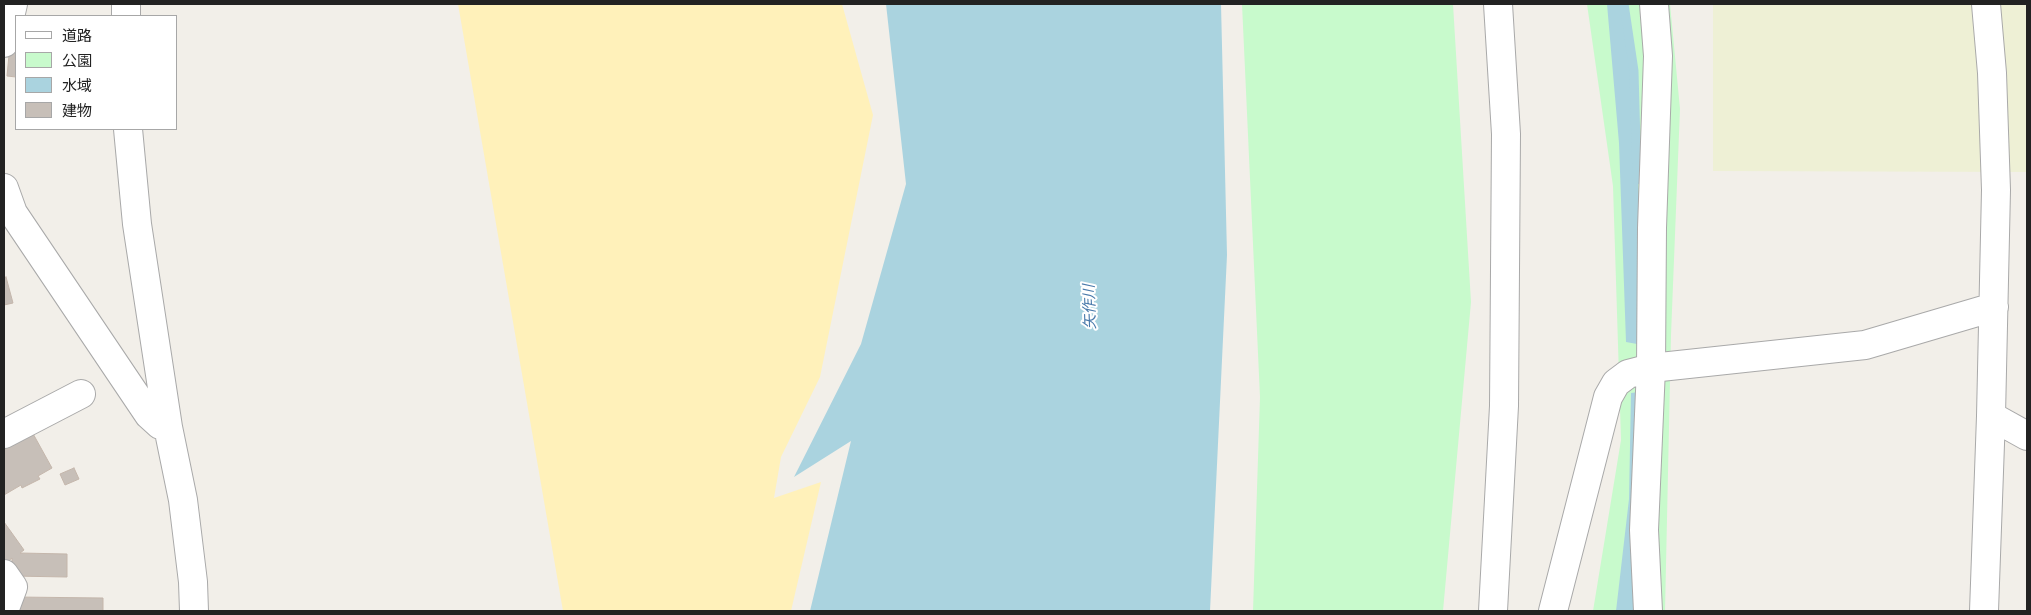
<!DOCTYPE html>
<html>
<head>
<meta charset="utf-8">
<style>
	body { margin:0 }
	#map { position:relative; width:2031px; height:615px; overflow:hidden; background:#f2efe9; font-family:Inter,"Noto Sans JP",sans-serif }
	canvas { display:block }
	.frame { position:absolute; inset:0; border:5px solid #222; pointer-events:none }
	.legend { position:absolute; left:15px; top:15px; width:162px; height:115px; box-sizing:border-box; background:#fff; border:1px solid #a7a7a7; margin:0; padding:6px 9px; list-style:none; font-size:15px; color:#222 }
	.legend li { display:flex; align-items:center; gap:10px; height:25px }
	.legend b { width:25px; border:1px solid #a7a7a7 }
</style>
</head>
<body>
<div id="map">
<canvas width="2031" height="615"></canvas>
<div class="frame"></div>
<ul class="legend">
<li><b style="height:6px;background:#fff"></b>道路</li>
<li><b style="height:14px;background:#c8facc"></b>公園</li>
<li><b style="height:14px;background:#aad3df"></b>水域</li>
<li><b style="height:14px;background:#c7bfb8"></b>建物</li>
</ul>
</div>
<script>
const context = document.querySelector('canvas').getContext('2d');
context.lineJoin = 'round';
function fill(path, color) { context.fillStyle = color; context.fill(path, 'evenodd'); }
const poly = rows => new Path2D(rows.map(r => 'M' + r).join(''));
function stroke(path, color, width, dash) { context.strokeStyle = color; context.lineWidth = width; context.lineCap = dash ? 'butt' : 'round'; context.setLineDash(dash || []); context.stroke(path); }
function write(font, color, halo, rows, align = 'center') {
  context.font = font + ' Inter,"Noto Sans JP",sans-serif'; context.lineWidth = 4; context.setLineDash([]); context.textBaseline = 'middle'; context.strokeStyle = halo; context.fillStyle = color; for (const [text, x, y, turn = 0] of rows) {
    context.save(); context.translate(x, y); context.rotate((+turn || 0) * Math.PI / 180); context.textAlign = isNaN(turn) ? turn : align; if (halo) context.strokeText(text, 0, 0); context.fillText(text, 0, 0); context.restore();
  }
}
fill(poly([
	[1713,4,2027,4,2027,172,1713,171]
]), '#eef0d5');
fill(poly([
	[458,4,842,4,873,115,820,377,781,457,774,498,821,482,791,611,563,611]
]), '#fff1ba');
fill(poly([
	[1242,4,1453,4,1471,302,1443,611,1253,611,1260,397],
	[1587,4,1670,4,1680,109,1671,335,1665,611,1593,611,1621,440,1613,186]
]), '#c8facc');
fill(poly([
	[886,4,1221,4,1227,255,1210,611,810,611,851,441,794,477,861,344,906,184],
	[1607,4,1627,4,1648,346,1626,342,1619,143],
	[1648,391,1642,611,1616,611,1629,499,1631,393]
]), '#aad3df');
stroke(poly([
	[1624,4,1634,71,1637,180]
]), '#aad3df', 9);
const building = poly([
	[11,34,16,34,16,77,7,76,11,34],
	[6,277,13,303,4,305,4,278,6,277],
	[31,430,52,468,38,476,40,479,22,488,21,485,4,495,4,445,31,430],
	[74,468,79,479,65,485,60,474,74,468],
	[4,522,24,550,20,553,67,554,67,577,12,576,12,558,4,565,4,522],
	[16,597,103,598,103,611,16,611,16,597]
]);
fill(building, '#c7bfb8');
stroke(building, '#c4b6ab', 1);
const minor = poly([
	[126,16,126,4],
	[4,43,13,4],
	[128,129,137,224,168,427,183,500,193,582,194,611],
	[4,188,13,213,149,415,160,425,168,427],
	[1991,416,2027,436],
	[4,434,81,394],
	[4,574,13,587,4,611],
	[1493,611,1504,406,1506,134,1498,4],
	[1553,611,1608,397,1616,383,1628,374,1651,368,1865,345,1994,307],
	[1648,611,1644,530,1651,368,1652,228,1658,56,1654,4],
	[1984,611,1991,416,1996,190,1992,73,1986,4]
]);
stroke(minor, '#a9a9a9', 30);
stroke(minor, '#fff', 28);
write('italic 15px', '#4a7aab', '#fff', [
	["矢作川",1090,307,-92]
]);
</script>
</body>
</html>
